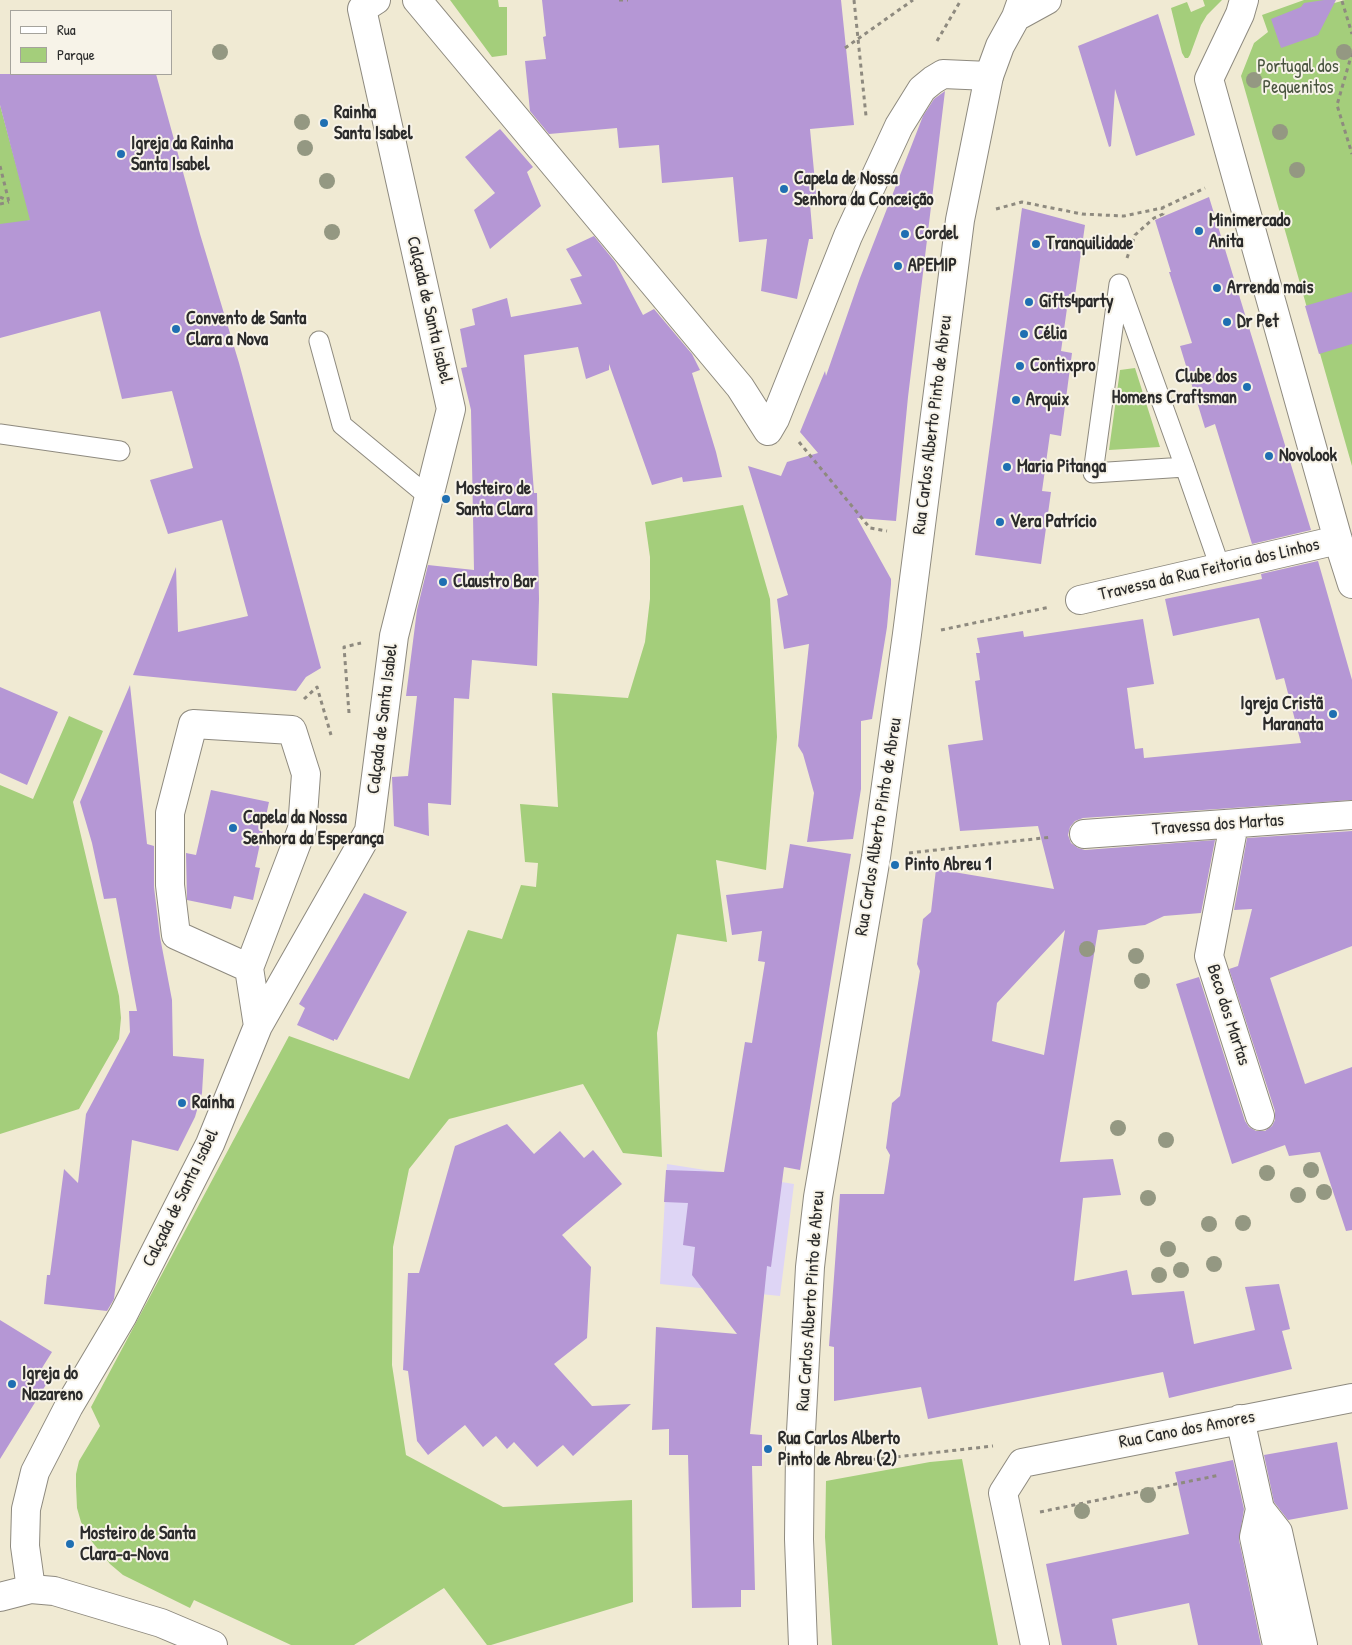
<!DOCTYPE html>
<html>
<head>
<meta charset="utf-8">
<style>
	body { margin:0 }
	#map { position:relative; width:1352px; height:1645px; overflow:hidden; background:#f0ead3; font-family:"Patrick Hand",sans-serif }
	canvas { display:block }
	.legend { position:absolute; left:10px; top:10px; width:162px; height:65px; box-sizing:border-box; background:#f7f3e8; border:1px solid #a5a39c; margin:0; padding:6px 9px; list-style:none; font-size:15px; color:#2b2b2b }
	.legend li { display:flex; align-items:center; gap:10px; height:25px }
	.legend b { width:25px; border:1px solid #a5a39c }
</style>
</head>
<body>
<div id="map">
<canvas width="1352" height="1645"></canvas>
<ul class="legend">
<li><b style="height:6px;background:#fff"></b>Rua</li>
<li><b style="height:14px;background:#a4ce7b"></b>Parque</li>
</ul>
</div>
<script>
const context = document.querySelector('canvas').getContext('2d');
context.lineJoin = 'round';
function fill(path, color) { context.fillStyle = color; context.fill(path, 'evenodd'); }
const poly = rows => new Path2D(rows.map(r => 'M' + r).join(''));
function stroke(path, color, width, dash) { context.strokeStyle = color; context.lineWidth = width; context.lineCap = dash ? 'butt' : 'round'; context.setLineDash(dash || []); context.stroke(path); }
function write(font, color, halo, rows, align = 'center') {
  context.font = font + ' "Patrick Hand",sans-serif'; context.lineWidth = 4; context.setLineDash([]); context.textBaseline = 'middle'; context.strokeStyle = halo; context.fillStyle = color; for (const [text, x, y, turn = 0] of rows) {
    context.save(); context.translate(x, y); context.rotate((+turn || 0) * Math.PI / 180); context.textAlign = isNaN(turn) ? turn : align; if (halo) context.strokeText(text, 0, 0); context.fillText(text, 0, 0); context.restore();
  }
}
fill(poly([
	[667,1164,794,1184,780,1296,660,1284]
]), '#ded5f5');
fill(poly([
	[450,0,498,0,499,7,507,7,507,55,492,57],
	[1203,0,1222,0,1207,15,1201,25,1190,55,1188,58,1185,58,1182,53,1171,8,1187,2,1191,12,1205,6],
	[1304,0,1330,0,1331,4,1345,0,1352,0,1352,466,1241,76,1254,43,1268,32,1262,15],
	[0,105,31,220,0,228],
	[1135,368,1160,447,1109,450,1120,370],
	[743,505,770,599,777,737,766,870,716,860,727,942,677,934,657,1033,662,1157,623,1153,583,1084,449,1119,409,1169,393,1247,392,1365,406,1455,503,1507,632,1500,633,1602,491,1645,487,1645,444,1588,354,1645,291,1645,194,1600,190,1608,123,1575,110,1564,89,1538,81,1522,77,1508,76,1486,76,1474,79,1461,100,1426,91,1407,289,1036,409,1079,468,930,502,939,521,885,536,887,538,863,525,862,520,804,558,807,552,693,628,698,645,642,650,599,650,557,645,522],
	[69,716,103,731,73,802,119,996,121,1018,119,1039,79,1109,0,1134,0,785,33,799],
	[962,1459,998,1645,832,1645,825,1537,826,1481,930,1462]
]), '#a4ce7b');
fill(poly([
	[542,0,841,0,854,125,810,129,817,203,810,204,813,239,809,239,797,299,761,291,767,239,739,242,733,177,662,183,659,145,619,148,617,128,549,134,530,111,525,61,546,59,543,37,546,36],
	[1324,0,1336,0,1318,35,1281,48,1271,19,1301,7,1304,3],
	[1158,14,1195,135,1136,156,1115,89,1111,146,1109,147,1078,46],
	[0,74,156,74,200,234,239,363,321,668,306,677,296,691,133,675,176,567,178,632,248,616,222,520,168,534,150,480,193,468,172,391,122,399,100,311,0,338,0,224,30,220,0,105],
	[945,91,908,397,896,521,857,518,891,579,891,584,887,627,872,719,861,721,861,789,853,839,807,842,814,793,803,754,798,746,809,644,784,649,777,599,788,595,748,466,781,476,787,462,818,453,800,432,825,371,826,376,860,278,923,116,934,99],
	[500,129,533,167,527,172,541,206,490,249,474,210,495,193,465,157],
	[1209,197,1311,530,1252,544,1215,424,1205,428,1180,346,1192,343,1169,272,1171,272,1155,220],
	[1022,208,1085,225,1075,295,1069,294,1061,351,1072,353,1061,436,1050,434,1042,491,1051,492,1041,564,975,555],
	[594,236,615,262,643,315,654,309,692,354,700,370,692,373,716,452,722,477,683,482,682,477,652,485,609,364,609,370,586,379,578,347,524,355,534,493,537,493,539,599,537,666,472,660,469,699,454,698,451,805,428,803,429,836,394,826,392,777,408,776,417,696,406,696,417,610,428,565,474,570,471,410,461,368,467,367,460,329,475,325,472,309,507,298,511,317,582,304,570,279,582,276,566,249],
	[1352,292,1352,344,1319,354,1305,306],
	[1318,561,1352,680,1352,800,1083,818,1075,821,1070,827,1068,835,1071,843,1078,848,1085,850,1215,840,1201,913,1164,916,1145,925,1098,930,1060,1162,1113,1159,1121,1195,1083,1198,1074,1281,1127,1270,1132,1295,1184,1291,1194,1344,1255,1330,1245,1287,1279,1284,1290,1329,1282,1331,1292,1369,1169,1398,1163,1372,928,1419,921,1387,834,1401,834,1347,829,1346,840,1194,884,1194,890,1155,886,1148,892,1103,900,1096,920,971,917,964,923,919,931,912,936,869,1054,889,1038,826,960,831,948,745,983,740,975,681,980,680,976,653,980,653,977,638,1023,631,1024,637,1143,619,1154,684,1127,688,1135,749,1143,748,1144,758,1301,743,1284,678,1276,680,1259,618,1173,636,1165,599,1262,579,1261,574],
	[1065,930,1044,1055,992,1041,997,1003],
	[130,685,147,844,154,846,154,887,160,937,172,1000,173,1056,204,1059,202,1093,195,1117,178,1151,132,1140,114,1299,107,1311,44,1304,47,1275,50,1275,64,1169,78,1183,86,1114,130,1032,129,1011,137,1011,116,898,104,899,92,843,80,802],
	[0,687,58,712,27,785,0,773],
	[211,790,269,802,255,867,260,868,253,900,234,896,231,909,187,900,186,853,196,855],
	[1352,831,1352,946,1270,978,1305,1084,1352,1067,1352,1230,1346,1231,1320,1152,1289,1156,1285,1145,1232,1164,1176,984,1199,977,1245,1121,1249,1127,1256,1131,1265,1131,1272,1126,1275,1120,1275,1111,1229,969,1238,966,1252,909,1234,910,1247,838],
	[790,844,851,854,800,1170,784,1167,771,1267,767,1266,750,1434,762,1435,762,1466,752,1466,755,1590,741,1590,741,1607,692,1608,688,1455,669,1455,669,1429,652,1430,656,1327,737,1334,692,1275,695,1247,683,1245,688,1203,664,1202,666,1170,724,1172,745,1042,752,1043,765,962,758,961,762,931,732,935,726,895,783,888],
	[364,893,407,912,337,1040,334,1039,334,1041,297,1025,305,1008,299,1004],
	[507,1124,534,1154,560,1131,584,1158,593,1150,622,1184,562,1235,591,1267,587,1338,554,1364,592,1406,631,1404,573,1456,563,1445,537,1467,514,1442,507,1449,496,1436,483,1447,465,1425,428,1455,417,1441,408,1371,403,1370,408,1273,419,1273,455,1146],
	[0,1320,52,1352,42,1368,52,1375,0,1459],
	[1337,1442,1348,1509,1288,1520,1274,1502,1264,1455],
	[1233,1460,1244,1509,1239,1540,1261,1645,1198,1645,1189,1603,1112,1619,1117,1645,1062,1645,1046,1564,1189,1534,1175,1472]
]), '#b597d5');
const service = poly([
	[319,341,342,425,429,497],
	[0,434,120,451],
	[1185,467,1093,473,1119,284,1185,467,1220,567]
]);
const minor = poly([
	[417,0,740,387,768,431,775,419,848,236,899,126,922,89,933,80,943,74,989,76],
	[1244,0,1240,14,1209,79,1338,540,1352,584],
	[1080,600,1338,540],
	[1234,824,1209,956,1260,1116],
	[1084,834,1352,815],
	[249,968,176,935,170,885,170,813,193,724,292,730,306,774,302,829,249,968,258,1026],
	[1240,1419,1260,1509,1278,1532,1303,1645],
	[1260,1509,1254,1537,1277,1645],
	[31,1589,25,1546,26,1509,35,1472,69,1406,123,1315,210,1144,258,1026,369,831,394,636,451,409,362,9,376,0],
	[1035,1645,1003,1493,1022,1463,1352,1398]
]);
const tertiary = poly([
	[0,1597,31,1589,54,1591,161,1623,213,1645]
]);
const primary = poly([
	[1016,17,1047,0],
	[803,1645,799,1539,800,1450,810,1267,818,1197,876,857,907,634,960,220,989,76,1000,46,1016,17,1022,0]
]);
stroke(service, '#8e8a7f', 21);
stroke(minor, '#8e8a7f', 30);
stroke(tertiary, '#8e8a7f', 30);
stroke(primary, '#8e8a7f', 30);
stroke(poly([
	[619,0,628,0],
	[854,0,866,116],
	[1342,1,1352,34],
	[937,41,961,0],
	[845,48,913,0],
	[1352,53,1337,105,1352,154],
	[0,166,9,202],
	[0,197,9,201],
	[0,204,9,202],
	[996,209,1022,202,1082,214,1124,216,1162,208,1205,188],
	[1127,258,1135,235,1154,218,1163,214,1162,208],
	[799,442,870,528,887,531],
	[941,630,1050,607],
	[304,699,317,687,331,735],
	[349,713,344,647,361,643],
	[909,853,1052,837],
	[833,1464,993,1446],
	[1040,1512,1220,1475]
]), '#8e8a7f', 3, [4, 4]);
stroke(service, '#fff', 19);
stroke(minor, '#fff', 28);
stroke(tertiary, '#fff', 28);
stroke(primary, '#fff', 28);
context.fillStyle = '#949882';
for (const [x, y] of [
	[220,52],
	[1344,52],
	[1254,80],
	[302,122],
	[1280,132],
	[305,148],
	[1297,170],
	[327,181],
	[332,232],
	[1087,949],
	[1136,956],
	[1142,981],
	[1118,1128],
	[1166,1140],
	[1311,1170],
	[1267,1173],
	[1324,1192],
	[1298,1195],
	[1148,1198],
	[1243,1223],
	[1209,1224],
	[1168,1249],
	[1214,1264],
	[1181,1270],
	[1159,1275],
	[1148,1495],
	[1082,1511]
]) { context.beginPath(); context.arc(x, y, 8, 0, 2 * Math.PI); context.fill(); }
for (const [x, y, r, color] of [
	[324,123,5,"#1f6fb2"],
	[121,154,5,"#1f6fb2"],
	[784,189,5,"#1f6fb2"],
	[1199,231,5,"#1f6fb2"],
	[905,234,5,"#1f6fb2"],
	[1036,244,5,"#1f6fb2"],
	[898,266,5,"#1f6fb2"],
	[1217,288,5,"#1f6fb2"],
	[1029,302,5,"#1f6fb2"],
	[1227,322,5,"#1f6fb2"],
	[176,329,5,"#1f6fb2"],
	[1024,334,5,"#1f6fb2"],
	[1020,366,5,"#1f6fb2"],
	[1247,387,5,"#1f6fb2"],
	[1016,400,5,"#1f6fb2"],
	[1269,456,5,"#1f6fb2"],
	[1007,467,5,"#1f6fb2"],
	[446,499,5,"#1f6fb2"],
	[1000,522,5,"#1f6fb2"],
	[443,582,5,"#1f6fb2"],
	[1333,714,5,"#1f6fb2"],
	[233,828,5,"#1f6fb2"],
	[895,865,5,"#1f6fb2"],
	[182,1103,5,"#1f6fb2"],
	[12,1384,5,"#1f6fb2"],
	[768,1449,5,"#1f6fb2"],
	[70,1544,5,"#1f6fb2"]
]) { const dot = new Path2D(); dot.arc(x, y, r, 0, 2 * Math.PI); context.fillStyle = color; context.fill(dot); stroke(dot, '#f7f3e8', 2); }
write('18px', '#49543f', '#f7f3e8', [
	["Portugal dos",1298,67],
	["Pequenitos",1298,88]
]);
write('bold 18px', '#2b2b2b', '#f7f3e8', [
	["Rainha",334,113],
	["Santa Isabel",334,134],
	["Igreja da Rainha",131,144],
	["Santa Isabel",131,165],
	["Capela de Nossa",794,179],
	["Senhora da Conceição",794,200],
	["Minimercado",1209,221],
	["Anita",1209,242],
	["Cordel",915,234],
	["Tranquilidade",1046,244],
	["APEMIP",908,266],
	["Arrenda mais",1227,288],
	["Gifts4party",1039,302],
	["Convento de Santa",186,319],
	["Clara a Nova",186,340],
	["Dr Pet",1237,322],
	["Célia",1034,334],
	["Contixpro",1030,366],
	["Clube dos",1237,377,"right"],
	["Homens Craftsman",1237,398,"right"],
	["Arquix",1026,400],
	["Novolook",1279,456],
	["Maria Pitanga",1017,467],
	["Mosteiro de",456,489],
	["Santa Clara",456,510],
	["Vera Patrício",1010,522],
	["Claustro Bar",453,582],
	["Igreja Cristã",1323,704,"right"],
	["Maranata",1323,725,"right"],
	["Capela da Nossa",243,818],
	["Senhora da Esperança",243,839],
	["Pinto Abreu 1",905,865],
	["Raínha",192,1103],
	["Igreja do",22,1374],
	["Nazareno",22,1395],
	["Rua Carlos Alberto",778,1439],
	["Pinto de Abreu (2)",778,1460],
	["Mosteiro de Santa",80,1534],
	["Clara-a-Nova",80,1555]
], 'left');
write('18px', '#2b2b2b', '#f7f3e8', [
	["Calçada de Santa Isabel",429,310,77],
	["Rua Carlos Alberto Pinto de Abreu",933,425,-83],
	["Travessa da Rua Feitoria dos Linhos",1209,570,-13],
	["Calçada de Santa Isabel",383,719,-83],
	["Travessa dos Martas",1218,825,-4],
	["Rua Carlos Alberto Pinto de Abreu",879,827,-81],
	["Beco dos Martas",1228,1015,72],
	["Calçada de Santa Isabel",181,1198,-64],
	["Rua Carlos Alberto Pinto de Abreu",811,1301,-86],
	["Rua Cano dos Amores",1187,1430,-11]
]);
</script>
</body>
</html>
